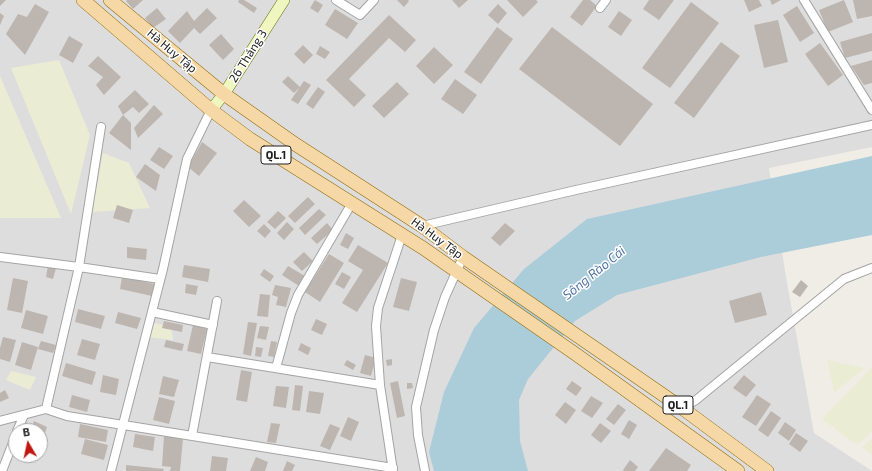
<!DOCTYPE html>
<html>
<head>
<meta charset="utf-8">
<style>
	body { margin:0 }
	#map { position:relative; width:872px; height:471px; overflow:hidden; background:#f0ede7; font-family:"Exo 2",sans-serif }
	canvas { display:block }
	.north { position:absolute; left:8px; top:423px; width:40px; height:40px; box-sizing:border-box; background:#fff; border:1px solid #a6a6a6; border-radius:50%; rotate:351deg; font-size:11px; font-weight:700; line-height:16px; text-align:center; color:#202020 }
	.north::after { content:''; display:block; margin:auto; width:14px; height:18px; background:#c2170e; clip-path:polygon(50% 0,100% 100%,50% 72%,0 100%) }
</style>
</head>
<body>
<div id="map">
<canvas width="872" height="471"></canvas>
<div class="north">B</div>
</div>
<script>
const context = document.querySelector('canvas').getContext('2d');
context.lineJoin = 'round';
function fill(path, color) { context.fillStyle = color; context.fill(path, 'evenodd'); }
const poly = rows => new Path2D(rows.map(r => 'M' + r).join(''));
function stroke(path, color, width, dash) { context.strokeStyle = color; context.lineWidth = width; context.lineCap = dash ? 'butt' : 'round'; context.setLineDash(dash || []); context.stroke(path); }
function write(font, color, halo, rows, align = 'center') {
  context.font = font + ' "Exo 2",sans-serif'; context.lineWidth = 3; context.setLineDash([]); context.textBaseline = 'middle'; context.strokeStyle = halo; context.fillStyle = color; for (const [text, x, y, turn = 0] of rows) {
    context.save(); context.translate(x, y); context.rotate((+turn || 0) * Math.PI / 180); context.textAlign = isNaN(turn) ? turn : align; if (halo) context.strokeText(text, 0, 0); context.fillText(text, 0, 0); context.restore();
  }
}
fill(poly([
	[0,0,872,0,872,147,769,168,786,277,814,433,872,471,0,471],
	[16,431,40,431,40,455,16,455]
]), '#dedddd');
fill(poly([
	[59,60,90,135,71,214,11,68],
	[0,76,61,218,0,218],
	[103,153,129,163,150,208,92,212],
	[150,322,171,327,173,340,147,337],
	[827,360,865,368,834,393],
	[872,367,872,432,857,445,822,419],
	[11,371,36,377,30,390,6,380],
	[872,438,872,455,862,447]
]), '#eaedd4');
fill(poly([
	[872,156,872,235,761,257,617,295,575,321,528,379,519,400,520,441,528,471,434,471,429,452,444,392,474,328,524,269,587,219]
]), '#abcdda');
fill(poly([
	[0,0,6,0,0,6],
	[127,0,143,0,133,9,126,1],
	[239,0,244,0,257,8,254,13,238,2],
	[315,0,323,5,318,13,310,8],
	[397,0,408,0,409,1,404,7],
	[452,0,468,0,459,8],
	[507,0,536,0,538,2,523,17],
	[583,0,590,0,597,6,582,26,570,17],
	[649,0,674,0,659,20,643,9],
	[744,0,759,0,762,6,749,12],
	[770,0,781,0,772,5],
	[844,0,853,22,828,32,819,10],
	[853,0,872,0,872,16,857,19],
	[691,2,719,23,670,88,642,68],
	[35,4,49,12,25,55,6,34,18,14,27,17],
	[498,4,507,13,498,24,488,15],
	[797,6,814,33,800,42,783,15],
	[157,8,166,19,153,28,145,18],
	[207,8,217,18,200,34,194,28,180,43,168,31,187,11,194,21],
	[335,9,358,23,347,39,325,25],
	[619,11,632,20,621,36,608,27],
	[0,13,4,16,0,25],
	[389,15,416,40,405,52,389,38,349,79,366,95,354,107,326,80],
	[778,20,788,62,764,68,754,25],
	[497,27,513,39,481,84,464,72],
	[552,27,653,104,620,146,519,69],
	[872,33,872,51,845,58,840,42],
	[221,34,234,49,223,60,209,45],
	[69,36,83,44,73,63,59,55],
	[721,42,740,56,694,118,674,103],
	[820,43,843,75,828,86,805,54],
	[303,45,313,55,304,64,294,54],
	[320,46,330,52,325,59,316,54],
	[434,47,453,65,434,84,416,66],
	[98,56,121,77,104,95,96,85,103,77,88,66],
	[872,60,872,83,864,85,851,66],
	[288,76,300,87,294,93,282,82],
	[455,79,477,95,463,114,441,99],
	[304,81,311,85,298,104,291,100],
	[397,82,409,94,384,118,372,106],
	[318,87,325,92,313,109,306,104],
	[135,90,149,104,139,113,133,107,123,115,118,106],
	[154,105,163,114,138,138,134,128],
	[123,115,131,123,131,150,109,133],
	[202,142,217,153,199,176,188,167],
	[159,147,173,156,164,169,150,160],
	[145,164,160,175,156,191,136,177],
	[308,197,315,204,295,223,288,216],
	[244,200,261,216,249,227,233,211],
	[117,205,133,210,129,223,113,218],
	[319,209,326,215,305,235,299,228],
	[278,211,286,218,275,229,267,222],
	[287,222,294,229,284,240,277,233],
	[327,223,333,230,317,244,311,238],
	[505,223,515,231,500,246,491,238],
	[264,224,271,231,265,238,257,231],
	[346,233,354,238,348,249,340,245],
	[358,245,388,263,357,312,342,303,363,270,348,261],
	[127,247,147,249,146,260,127,258],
	[304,252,313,261,302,271,293,262],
	[329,254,344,263,320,302,305,292],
	[184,265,210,269,208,282,182,277],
	[48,266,56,268,53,279,46,277],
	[288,266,305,276,299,286,282,275],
	[264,269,274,276,270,282,260,275],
	[342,272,351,277,344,289,335,284],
	[122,277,155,284,152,296,120,289],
	[13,278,28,281,22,313,7,310],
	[401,278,417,282,409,311,393,307],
	[801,280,808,286,800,297,792,292],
	[186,284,198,286,196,295,185,293],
	[275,285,291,288,286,307,276,305,278,297,272,295],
	[761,292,767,315,735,323,729,301],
	[260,294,270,295,268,317,257,316],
	[78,309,105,316,101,329,75,322],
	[26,310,48,316,43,334,21,328],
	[118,312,141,318,137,329,115,323],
	[316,319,327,324,322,335,311,330],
	[164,321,183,325,182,332,162,328],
	[248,322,257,323,251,356,243,354],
	[193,325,207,329,201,354,187,351],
	[260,326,269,327,266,340,257,338],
	[3,337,16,340,10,362,0,359,0,348],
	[82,339,100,344,95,360,77,355],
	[166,340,184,344,182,351,164,347],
	[41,341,56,345,53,353,38,349],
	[271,341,277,342,274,357,268,356],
	[22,342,38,347,31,370,15,365],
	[301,343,311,348,308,355,298,350],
	[256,347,263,348,261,357,255,356],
	[365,355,376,358,371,376,360,373],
	[392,359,392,365,387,366,386,360],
	[347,360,356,365,353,370,344,365],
	[66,363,96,372,92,385,62,376],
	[241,370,252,372,247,402,236,400],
	[103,375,119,379,116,395,100,392],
	[744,375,756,385,746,397,733,388],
	[163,376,179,380,174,397,159,394],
	[398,381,405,416,397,418,390,383],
	[572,381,582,388,576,396,566,389],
	[407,383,412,383,413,388,407,389],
	[295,385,303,386,300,411,292,410],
	[276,386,289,387,286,408,273,406],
	[5,390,9,398,0,402,0,393],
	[309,391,324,393,320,414,306,412],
	[72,395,90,400,87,412,69,407],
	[757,395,771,404,756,426,742,417],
	[591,396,603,403,592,418,581,411],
	[159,397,175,401,169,424,153,420],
	[565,402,576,410,566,424,555,415],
	[618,404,626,410,614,425,606,419],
	[771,411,781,418,768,437,758,430],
	[348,417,359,422,351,441,340,436],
	[629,420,637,425,629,439,621,434],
	[34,421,47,427,44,436,40,434,40,431,31,430],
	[785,422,796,430,789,441,778,433],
	[271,423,280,424,276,443,267,442],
	[600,423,611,431,601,443,591,435],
	[80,424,108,430,106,442,78,437],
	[330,424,340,428,330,450,320,446],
	[796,433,808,441,800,452,789,444],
	[135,434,155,437,153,451,133,447],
	[164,436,183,438,180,471,170,471,171,467,162,466],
	[85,439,108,445,104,460,81,454],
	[666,448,691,465,687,471,649,471],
	[212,456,228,458,226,471,210,471],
	[256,457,268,462,265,471,250,471],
	[630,460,638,467,635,471,624,471,623,470],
	[287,461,295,465,292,471,283,471],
	[126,465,164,469,163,471,126,471]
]), '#bdb6b0');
const street = poly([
	[336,0,360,15,374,0],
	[804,0,872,110],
	[600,8,606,0],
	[422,226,576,190,872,125],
	[0,257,79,267,160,279],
	[152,312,213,325],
	[207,357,380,385],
	[276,368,291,313,298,295,352,203],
	[682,408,696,400,844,279,872,268],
	[46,409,79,267,101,127],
	[0,421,46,409,67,416,393,468],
	[17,431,24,415],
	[192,436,217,301],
	[2,471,16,435],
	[111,471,163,269,187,159,211,110],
	[393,471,380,385,376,326,378,308,402,235],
	[425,471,418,435,416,407,434,330,445,297,463,257]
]);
const secondary = poly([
	[211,110,224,94,284,0]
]);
const primary = poly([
	[83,0,211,110,250,139,423,248,577,355,738,471],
	[110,0,224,94,295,144,422,226,463,257,682,408,767,471]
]);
stroke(street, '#a4a4a4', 10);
stroke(secondary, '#61710c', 12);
stroke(primary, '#926c0a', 14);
stroke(street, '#fff', 8);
stroke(secondary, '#f0f6bf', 11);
stroke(primary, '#f6d8a6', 13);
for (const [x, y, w] of [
	[276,155,30],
	[678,405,30]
]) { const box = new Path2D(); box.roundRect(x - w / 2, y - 9, w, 18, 3); context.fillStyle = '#fff'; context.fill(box); stroke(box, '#202020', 1); }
write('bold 11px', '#202020', null, [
	["QL.1",276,155],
	["QL.1",678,405]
]);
write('12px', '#202020', '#fff', [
	["Hà Huy Tập",172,51,40],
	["26 Tháng 3",248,56,-58],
	["Hà Huy Tập",437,238,36]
]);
write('italic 13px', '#4f74a2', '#fff', [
	["Sông Rào Cái",594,273,-39]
]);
</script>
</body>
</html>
